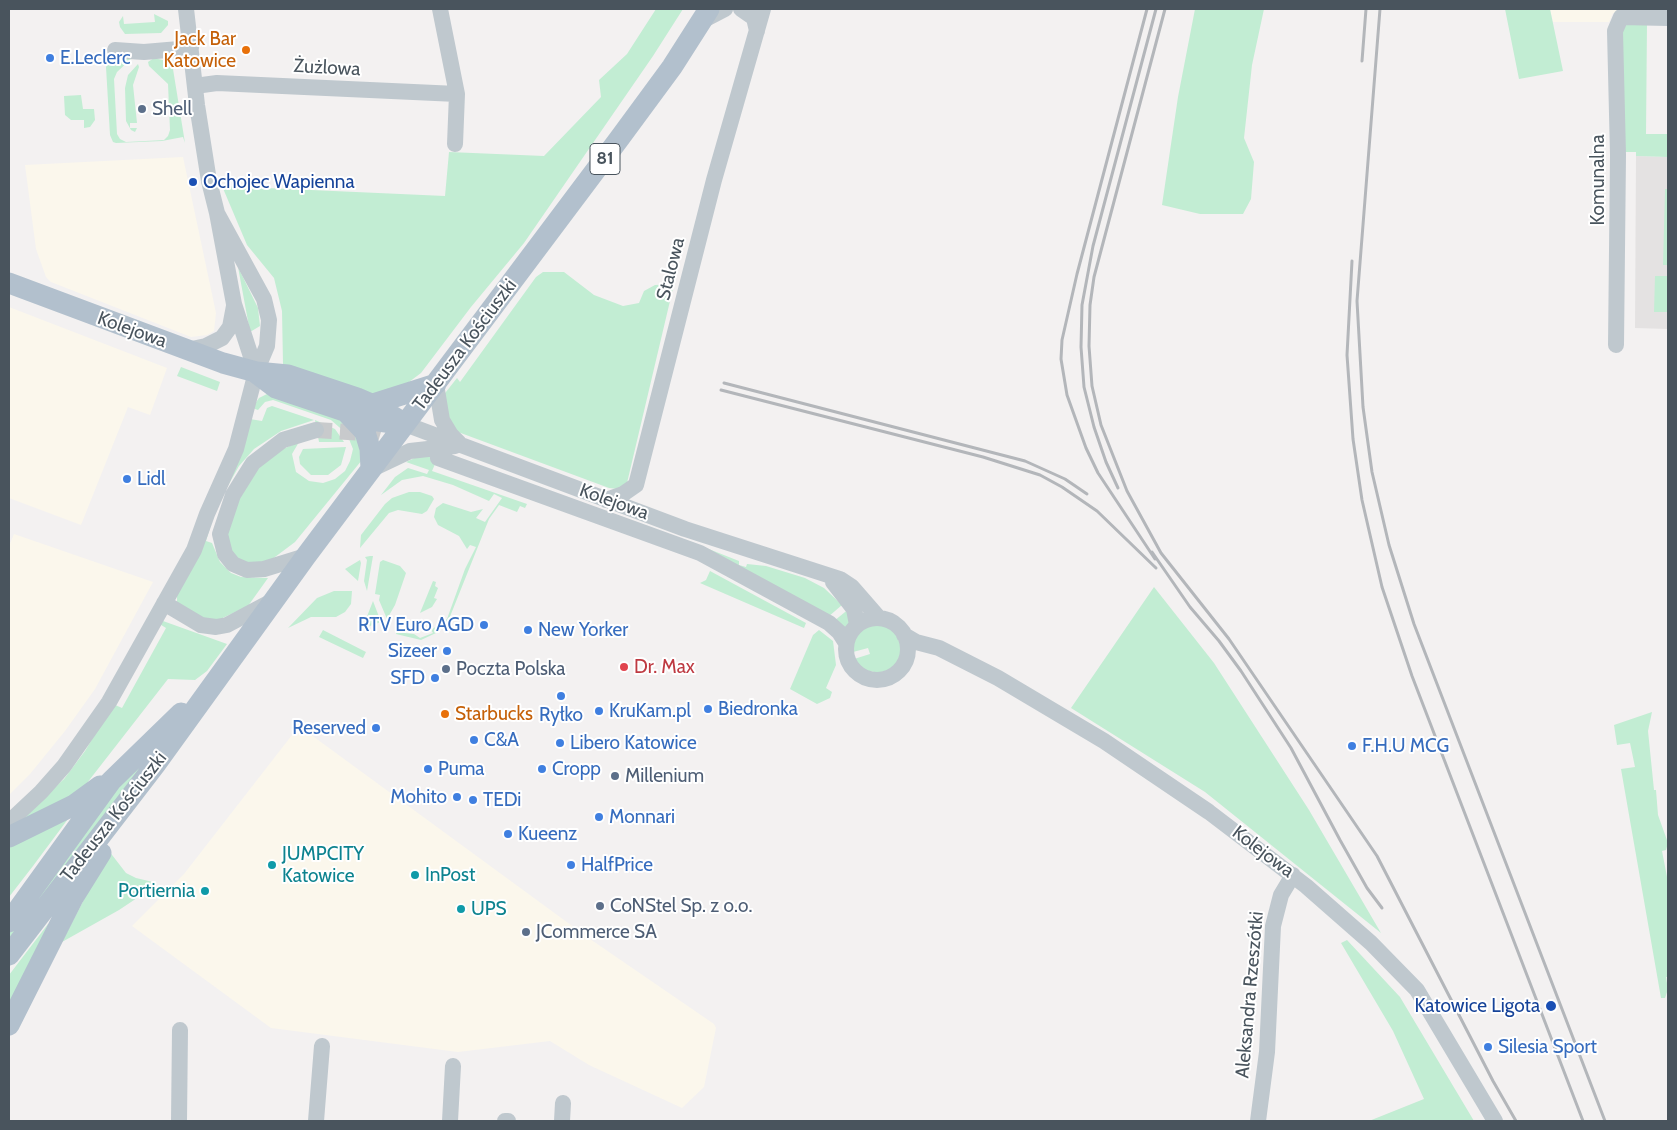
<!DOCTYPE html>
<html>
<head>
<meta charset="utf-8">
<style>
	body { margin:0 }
	#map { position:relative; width:1677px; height:1130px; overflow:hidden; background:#f3f1f1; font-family:Cabin,sans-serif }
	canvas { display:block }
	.frame { position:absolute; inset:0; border:10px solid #49545d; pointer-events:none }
</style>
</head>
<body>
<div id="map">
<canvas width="1677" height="1130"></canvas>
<div class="frame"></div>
</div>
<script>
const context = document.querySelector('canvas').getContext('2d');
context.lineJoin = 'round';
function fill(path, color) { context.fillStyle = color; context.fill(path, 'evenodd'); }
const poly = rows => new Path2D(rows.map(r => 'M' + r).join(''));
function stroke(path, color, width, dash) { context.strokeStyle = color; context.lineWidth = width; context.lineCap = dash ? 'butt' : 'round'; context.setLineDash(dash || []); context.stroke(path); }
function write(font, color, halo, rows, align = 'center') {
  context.font = font + ' Cabin,sans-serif'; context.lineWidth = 4; context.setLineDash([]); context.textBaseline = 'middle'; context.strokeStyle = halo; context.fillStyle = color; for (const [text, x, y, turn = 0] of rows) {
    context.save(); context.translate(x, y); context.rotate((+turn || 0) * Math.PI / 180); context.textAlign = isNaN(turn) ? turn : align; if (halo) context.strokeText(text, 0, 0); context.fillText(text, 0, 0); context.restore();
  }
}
fill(poly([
	[1550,9,1635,9,1634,13,1613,13,1609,22,1553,22],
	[183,157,216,313,214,331,207,335,191,337,51,282,46,277,36,249,25,165],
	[9,307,167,368,150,415,128,407,81,525,9,498],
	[14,534,153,582,95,689,65,731,30,774,9,795,9,546],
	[299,726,590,939,714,1024,716,1028,704,1087,682,1108,589,1065,550,1041,458,1052,271,1028,132,926,184,874]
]), '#fbf7ec');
fill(poly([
	[1636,156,1668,157,1668,329,1635,328]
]), '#e4e2e2');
fill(poly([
	[656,9,683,9,653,56,524,243,471,307,421,373,401,388,371,397,283,364,282,311,274,278,247,245,222,186,445,196,449,152,544,156,601,97,599,80,627,54],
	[1195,9,1264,9,1252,65,1244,138,1254,162,1251,199,1243,214,1200,214,1162,205,1178,97],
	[1505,9,1550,9,1563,71,1519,79],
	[154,14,168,21,168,25,161,33,125,34,120,27,119,22,123,16,124,24,155,22],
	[1624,22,1647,23,1646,134,1668,134,1668,157,1636,156,1636,152,1624,152,1618,32],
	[130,58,131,59,117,72,114,79,117,134,120,139,126,142,164,140,168,136,170,130,168,84,149,66,148,62,154,58,167,61,173,69,185,143,183,137,162,141,116,143,113,142,110,135,106,67,111,59],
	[138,64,139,67,133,85,137,123,130,123,130,128,137,128,135,132,131,130,126,121,125,88,128,75],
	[81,95,83,109,94,109,95,120,90,127,84,128,84,120,71,120,65,115,64,96],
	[1665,189,1668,189,1668,265,1663,265],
	[238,267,258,308,260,326,250,332],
	[543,272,564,272,594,295,623,306,639,303,644,291,655,285,674,284,627,483,618,489,609,488,458,432,449,422,442,397,457,378,460,382,536,277],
	[1655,276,1668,276,1668,312,1654,312],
	[181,367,220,382,217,391,177,376],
	[267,394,354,423,362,460,295,542,271,560,253,565,231,556,226,525,238,495,267,456,299,442,292,454,296,472,309,481,323,483,335,479,345,471,350,461,353,449,347,434,331,420,273,400,265,402,258,410,252,408,259,398],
	[272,406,314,420,281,431,254,449,239,466,217,505,206,541,212,543,220,562,231,573,241,577,268,578,248,606,212,623,177,603,177,593,250,419,262,421,267,408],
	[315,420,335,429,344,442,319,442],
	[346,447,341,465,328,475,311,475,300,464,299,457,303,449],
	[440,453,432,471,527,504,525,508,520,506,517,512,499,505,489,519,449,619,436,633,421,640,396,634,398,627,405,633,414,634,420,638,433,633,431,630,447,619,465,569,476,547,470,545,467,549,459,536,438,525,434,517,436,508,443,503,471,512,483,509,476,518,485,522,502,498,494,494,489,501,453,485,423,476,402,480,381,495,395,477,408,468,427,474,429,470,406,462,419,456],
	[409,492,420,492,432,496,434,499,427,511,422,514,398,510,389,513,360,548,361,535,385,504,392,498],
	[696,544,739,561,739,565,746,567,747,564,766,566,805,578,824,588,842,605,828,617],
	[370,556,373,556,367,591,364,581,367,560,365,557],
	[360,560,361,563,358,581,345,569],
	[383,560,400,566,406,573,395,605,387,619,379,600,380,595,375,594,380,562],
	[710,571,806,623,804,628,700,583,706,580],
	[433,581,436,582,435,586,438,588,434,598,437,599,432,607,420,613],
	[1154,587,1214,663,1309,810,1381,933,1205,792,1071,708],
	[334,591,352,591,351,604,345,612,336,617,311,617,288,628,317,598],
	[373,601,381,622,370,626,366,619],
	[850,608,850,624,847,631,834,621],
	[163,621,227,644,207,671,195,680,168,679,73,801,10,827,64,779,85,751,113,704,122,708,166,628,158,623],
	[875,625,885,626,894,631,901,645,900,655,896,664,888,670,879,673,864,670,854,659,870,654,868,648,853,652,852,649,857,634,865,628],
	[323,630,366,652,363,658,319,637],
	[819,630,833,641,836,665,826,688,832,692,830,698,817,704,790,689,813,635],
	[1652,712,1648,731,1654,790,1656,790,1658,815,1668,843,1666,850,1662,851,1668,882,1668,977,1666,977,1668,989,1665,998,1661,998,1621,769,1635,767,1630,743,1617,745,1614,725],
	[149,757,9,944,9,931,120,783],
	[68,819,33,866,9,897,9,843],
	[109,851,126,873,136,878,153,882,137,898,119,910,62,942],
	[48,924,48,925,9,1008,9,975],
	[1347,940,1400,997,1474,1121,1369,1121,1424,1099,1393,1031,1341,943]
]), '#c2edd3');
stroke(poly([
	[316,430,362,433,401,445]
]), '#c8cacc', 16, [16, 8]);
stroke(poly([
	[186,9,197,105,209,181,217,213,234,304,256,372],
	[440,9,457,94,455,144],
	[741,9,754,18,757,31],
	[702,21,725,9],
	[115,50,144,52,191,48],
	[195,86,217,83,457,94],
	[1616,345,1618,155,1615,31,1621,17,1668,18],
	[187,350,206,346,222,338,230,327,234,306],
	[436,384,442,420,451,435,459,443],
	[405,424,685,529,840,579,852,587,879,618],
	[438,458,700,553,829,623,839,632,846,643],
	[372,469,410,451,455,446],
	[606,500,623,494,636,485,714,180,763,9],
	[306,556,264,569,247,570,233,564,225,554,220,534,233,495,253,463,283,440,316,430],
	[833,582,854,609,857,625],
	[164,603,201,625,216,627,227,625,274,600],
	'846 649a31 31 0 1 1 62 0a31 31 0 1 1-62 0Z',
	[904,635,916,642,939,648,998,678,1104,741,1209,812,1306,886,1371,943,1417,990,1495,1121],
	[9,822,41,792,64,766,109,702,194,550,207,514,236,449,256,372,267,346,269,320,264,299,217,213],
	[179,1121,180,1030],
	[316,1121,322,1046],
	[450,1121,453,1066],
	[505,1121,508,1121],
	[562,1121,563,1103],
	[1258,1121,1267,1052,1273,926,1281,895,1293,875]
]), '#bfc8ce', 16);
stroke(poly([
	[9,283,223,363,256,372,288,375,357,398,378,407,405,424],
	[256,373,276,388,371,420,400,424],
	[373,404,436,384],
	[347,413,365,432,370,449,371,469],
	[9,837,74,805,100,786],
	[9,922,111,781,181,713],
	[9,955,155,765,306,556,619,139,672,67,709,9],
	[9,1025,73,898,101,853]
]), '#b2c0cd', 21);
stroke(poly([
	[1147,9,1077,274,1062,340,1061,359,1067,395,1086,448,1098,473,1155,559],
	[1165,9,1094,277,1090,305,1089,346,1092,386,1101,425,1127,491,1161,553,1229,639,1377,856,1493,1081,1516,1121],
	[1380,9,1357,301,1363,407,1372,472,1389,545,1414,624,1605,1121],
	[1362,61,1366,9],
	[1352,261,1347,355,1353,439,1362,500,1382,587,1412,676,1583,1121],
	[724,383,1025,461,1065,479,1087,494],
	[721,390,983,457,1040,475,1062,487,1097,511,1156,568],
	[1118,488,1106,462,1094,427,1084,387,1081,347,1082,305,1093,246,1156,9],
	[1152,552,1190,607,1219,641,1241,671,1291,748,1340,840,1367,888,1382,908]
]), '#b3b6ba', 3);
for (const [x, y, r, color] of [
	[246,50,5,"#e8710a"],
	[50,58,5,"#3f7fe0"],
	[142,109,5,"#5c6f8a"],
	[193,182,5,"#1a4fb4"],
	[127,479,5,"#3f7fe0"],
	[484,625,5,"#3f7fe0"],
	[528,630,5,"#3f7fe0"],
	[447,651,5,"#3f7fe0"],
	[624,667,5,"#e0444e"],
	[446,669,5,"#5c6f8a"],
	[435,678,5,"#3f7fe0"],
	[561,696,5,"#3f7fe0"],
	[708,709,5,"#3f7fe0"],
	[599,711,5,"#3f7fe0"],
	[445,714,5,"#e8710a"],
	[376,728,5,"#3f7fe0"],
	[474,740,5,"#3f7fe0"],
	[560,743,5,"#3f7fe0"],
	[1352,746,5,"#3f7fe0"],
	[428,769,5,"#3f7fe0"],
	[542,769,5,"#3f7fe0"],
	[615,776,5,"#5c6f8a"],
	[457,797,5,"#3f7fe0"],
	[473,800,5,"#3f7fe0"],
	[599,817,5,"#3f7fe0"],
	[508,834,5,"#3f7fe0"],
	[272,865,5,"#0f9aa8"],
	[571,865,5,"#3f7fe0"],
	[415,875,5,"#0f9aa8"],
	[205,891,5,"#0f9aa8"],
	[600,906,5,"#5c6f8a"],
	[461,909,5,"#0f9aa8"],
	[526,932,5,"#5c6f8a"],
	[1551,1006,6,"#1a4fb4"],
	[1488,1047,5,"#3f7fe0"]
]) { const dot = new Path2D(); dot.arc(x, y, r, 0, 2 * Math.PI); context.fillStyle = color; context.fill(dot); stroke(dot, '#fff', 2); }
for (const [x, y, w] of [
	[605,159,30]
]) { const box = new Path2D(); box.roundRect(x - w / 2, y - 15.5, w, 31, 4); context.fillStyle = '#fff'; context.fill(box); stroke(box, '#49545d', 1); }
write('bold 18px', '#49545d', null, [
	["81",605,159]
]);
write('19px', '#c56008', '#fff', [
	["Jack Bar",236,39],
	["Katowice",236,61],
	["Starbucks",455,714,"left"]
], 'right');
write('19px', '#366cbe', '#fff', [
	["E.Leclerc",60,58],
	["Lidl",137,479],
	["RTV Euro AGD",474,625,"right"],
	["New Yorker",538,630],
	["Sizeer",437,651,"right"],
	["SFD",425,678,"right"],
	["Biedronka",718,709],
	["KruKam.pl",609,711],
	["Ryłko",561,715,"center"],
	["Reserved",366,728,"right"],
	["C&A",484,740],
	["Libero Katowice",570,743],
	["F.H.U MCG",1362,746],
	["Puma",438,769],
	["Cropp",552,769],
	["Mohito",447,797,"right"],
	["TEDi",483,800],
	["Monnari",609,817],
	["Kueenz",518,834],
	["HalfPrice",581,865],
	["Silesia Sport",1498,1047]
], 'left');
write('19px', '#49545d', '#fff', [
	["Żużlowa",327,68,3],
	["Komunalna",1598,180,-90],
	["Stalowa",671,269,-76],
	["Kolejowa",132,330,20],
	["Tadeusza Kościuszki",465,345,-53],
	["Kolejowa",614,502,20],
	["Tadeusza Kościuszki",114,817,-52],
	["Kolejowa",1263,852,37],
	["Aleksandra Rzeszótki",1250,995,-85]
]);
write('19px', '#4e5e75', '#fff', [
	["Shell",152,109],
	["Poczta Polska",456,669],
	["Millenium",625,776],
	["CoNStel Sp. z o.o.",610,906],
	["JCommerce SA",536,932]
], 'left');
write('19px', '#164399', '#fff', [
	["Ochojec Wapienna",203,182],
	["Katowice Ligota",1540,1006,"right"]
], 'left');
write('19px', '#be3a42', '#fff', [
	["Dr. Max",634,667]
], 'left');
write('19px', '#0d838f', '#fff', [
	["JUMPCITY",282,854],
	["Katowice",282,876],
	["InPost",425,875],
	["Portiernia",195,891,"right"],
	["UPS",471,909]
], 'left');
</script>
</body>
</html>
